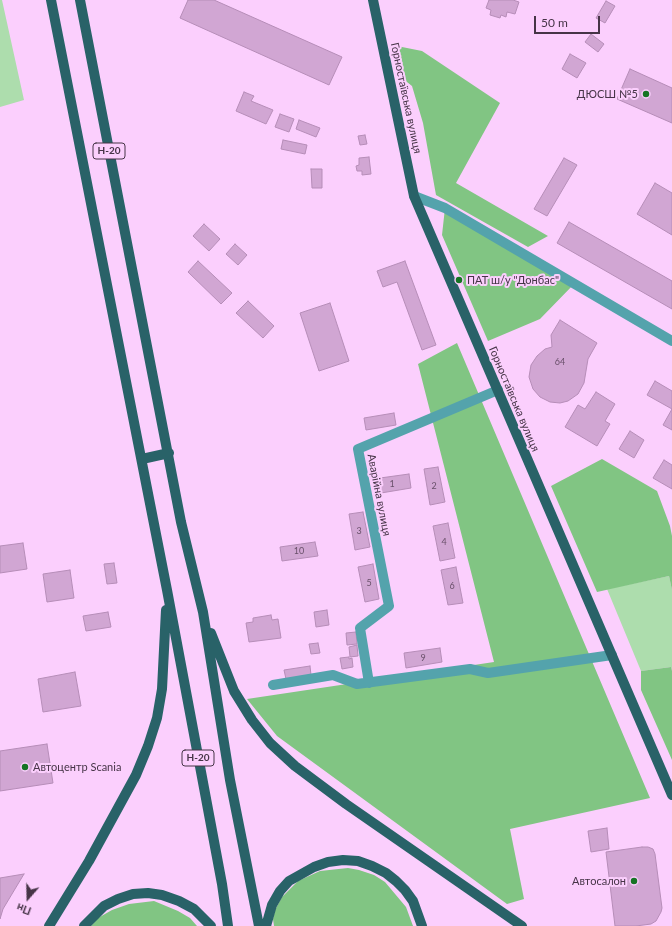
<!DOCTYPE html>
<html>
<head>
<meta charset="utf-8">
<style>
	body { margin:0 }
	#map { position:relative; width:672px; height:926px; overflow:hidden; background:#fbcffd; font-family:Lato,sans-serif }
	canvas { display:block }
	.north { position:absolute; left:8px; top:878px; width:40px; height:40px; -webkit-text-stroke:3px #fbcffd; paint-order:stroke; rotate:200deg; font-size:11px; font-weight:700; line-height:16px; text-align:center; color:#463447 }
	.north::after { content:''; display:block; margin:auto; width:14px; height:18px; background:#463447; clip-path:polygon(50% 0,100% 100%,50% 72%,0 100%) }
	.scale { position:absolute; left:534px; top:16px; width:66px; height:18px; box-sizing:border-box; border:2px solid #463447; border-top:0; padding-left:5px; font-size:12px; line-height:14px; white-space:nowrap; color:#463447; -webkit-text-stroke:3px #fbcffd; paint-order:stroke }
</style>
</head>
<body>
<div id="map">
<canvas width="672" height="926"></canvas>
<div class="north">Пн</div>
<div class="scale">50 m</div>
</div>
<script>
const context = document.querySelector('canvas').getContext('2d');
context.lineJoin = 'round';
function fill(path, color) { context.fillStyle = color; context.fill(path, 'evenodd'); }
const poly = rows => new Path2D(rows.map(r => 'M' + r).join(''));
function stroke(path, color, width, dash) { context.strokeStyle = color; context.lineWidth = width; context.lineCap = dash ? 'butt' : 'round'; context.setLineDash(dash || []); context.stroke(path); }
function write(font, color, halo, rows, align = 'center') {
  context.font = font + ' Lato,sans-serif'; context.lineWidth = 4; context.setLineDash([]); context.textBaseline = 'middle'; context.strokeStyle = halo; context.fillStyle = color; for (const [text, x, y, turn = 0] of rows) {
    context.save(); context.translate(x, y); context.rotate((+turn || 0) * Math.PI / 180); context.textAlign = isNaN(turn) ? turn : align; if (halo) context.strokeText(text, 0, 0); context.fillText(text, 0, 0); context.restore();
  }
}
fill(poly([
	[0,0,2,0,24,100,0,107],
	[669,576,672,590,672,671,671,667,641,671,607,589]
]), '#adddad');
fill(poly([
	[392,45,422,51,500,103,456,183,548,236,528,247,436,195,423,123,412,86,397,74],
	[445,208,575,283,540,319,488,341,442,235],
	[457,343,650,798,510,829,524,899,507,904,277,736,247,699,494,662,418,364],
	[602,459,657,491,670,526,672,536,672,590,669,576,597,592,551,486],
	[671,667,672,671,672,760,641,690,641,671],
	[348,868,359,870,374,875,385,882,406,907,413,926,274,926,273,919,275,910,282,897,298,881,320,871],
	[154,901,178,911,190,918,197,926,91,926,98,918,112,910,129,904]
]), '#81c583');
const building = poly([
	[188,0,214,0,342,57,329,85,180,18,188,0],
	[489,0,513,0,519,2,515,14,507,12,506,17,501,15,500,18,490,15,491,10,486,8,489,0],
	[606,1,615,6,605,23,596,18,606,1],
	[591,34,604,44,598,52,585,42,591,34],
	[570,54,586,63,577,78,562,69,570,54],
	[630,69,672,88,672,123,617,99,630,69],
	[244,92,254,96,251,101,273,110,266,124,236,111,244,92],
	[280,114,294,119,289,132,275,127,280,114],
	[299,120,320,128,316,137,296,129,299,120],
	[365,135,367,144,360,145,358,136,365,135],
	[283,140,307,145,305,154,281,149,283,140],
	[369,157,371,174,362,175,362,171,357,171,356,166,359,165,359,158,369,157],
	[564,158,577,165,547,216,534,209,564,158],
	[311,169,322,169,322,188,312,188,311,169],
	[655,183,672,193,672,235,637,214,655,183],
	[569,222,672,281,672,309,557,243,569,222],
	[204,224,220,239,209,251,193,236,204,224],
	[235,244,247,255,238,265,226,254,235,244],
	[198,261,232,293,221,304,188,272,198,261],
	[405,261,436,345,422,350,397,282,383,287,377,271,405,261],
	[248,301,274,326,263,338,236,313,248,301],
	[330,303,349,361,319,371,300,313,330,303],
	[560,320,597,343,588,359,584,383,578,394,568,401,560,403,550,402,540,397,533,389,529,377,531,365,537,356,545,349,552,347,551,335,560,320],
	[655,381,672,391,672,430,663,425,672,409,647,395,655,381],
	[596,392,615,404,605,421,610,424,597,446,565,427,578,405,585,409,596,392],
	[394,413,396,425,366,430,364,418,394,413],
	[630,431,644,440,634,458,619,449,630,431],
	[664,460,672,465,672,489,653,478,664,460],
	[438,467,445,502,430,505,424,469,438,467],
	[409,474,411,488,375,494,373,479,409,474],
	[363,512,370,547,355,550,349,514,363,512],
	[448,523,455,558,440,561,433,526,448,523],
	[315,542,318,556,282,561,280,547,315,542],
	[23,543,27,569,0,573,0,546,23,543],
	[114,563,117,583,107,584,104,564,114,563],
	[373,564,379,599,365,602,358,567,373,564],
	[456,567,463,603,448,605,441,570,456,567],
	[70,570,74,598,47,602,43,574,70,570],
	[327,610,329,625,316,627,314,612,327,610],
	[108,612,111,627,86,631,83,616,108,612],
	[271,615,272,620,278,619,281,638,249,642,246,623,253,622,253,618,271,615],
	[356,632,357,644,347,645,346,633,356,632],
	[318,643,320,653,311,654,309,644,318,643],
	[357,645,358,656,350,657,349,647,357,645],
	[440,648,442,662,406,668,404,653,440,648],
	[349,657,349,659,352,658,353,667,342,669,340,658,349,657],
	[310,666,311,675,286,679,284,670,310,666],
	[75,672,81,706,43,712,38,679,75,672],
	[47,744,53,783,0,791,0,751,47,744],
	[607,828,609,849,591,852,588,831,607,828],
	[642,847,648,847,653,849,655,854,662,908,661,912,656,921,651,924,636,926,615,926,606,852,642,847],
	[24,874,3,909,0,919,0,878,24,874]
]);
fill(building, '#d1a6d3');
stroke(building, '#b68db8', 1);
stroke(poly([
	[414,196,445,208,672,341],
	[369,683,360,628,389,606,358,449,498,390],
	[273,685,333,675,357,684,470,669,488,673,612,655]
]), '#54a3ac', 10);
stroke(poly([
	[51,0,167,590,222,884,228,926],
	[80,0,181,522,203,612,230,780,259,926],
	[373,0,414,196,672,795],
	[142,459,169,453],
	[211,633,234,691,252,720,270,743,295,766,346,804,522,926],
	[49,926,89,861,136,775,148,746,157,718,162,689,166,610],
	[84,926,104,906,118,899,133,894,148,893,162,895,179,901,194,909,211,926],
	[266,926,272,905,280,891,289,881,314,867,328,862,343,860,358,861,372,866,386,873,396,881,405,890,413,901,422,926]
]), '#296268', 10);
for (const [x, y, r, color] of [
	[646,94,4,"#157424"],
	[459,280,4,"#157424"],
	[25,767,4,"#157424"],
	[634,881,4,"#157424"]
]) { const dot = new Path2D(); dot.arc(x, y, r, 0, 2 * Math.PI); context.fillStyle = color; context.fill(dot); stroke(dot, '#fbcffd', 1.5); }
write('9px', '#69506a', null, [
	["64",560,362],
	["1",392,484],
	["2",434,486],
	["3",359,531],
	["4",444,542],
	["10",299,551],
	["5",369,583],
	["6",452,586],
	["9",423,658]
]);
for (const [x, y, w] of [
	[109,151,32],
	[198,758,32]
]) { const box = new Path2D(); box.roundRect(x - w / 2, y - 8, w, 16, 3); context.fillStyle = '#fbcffd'; context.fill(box); stroke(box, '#463447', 1); }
write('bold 10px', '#463447', null, [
	["Н-20",109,151],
	["Н-20",198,758]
]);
write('11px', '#463447', '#fbcffd', [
	["ДЮСШ №5",638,94],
	["ПАТ ш/у \"Донбас\"",467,280,"left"],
	["Автоцентр Scania",33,767,"left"],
	["Автосалон",626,881]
], 'right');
write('11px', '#463447', '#fbcffd', [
	["Горностаївська вулиця",406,98,78],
	["Горностаївська вулиця",514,399,67],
	["Аварійна вулиця",379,495,79]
]);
</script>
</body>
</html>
